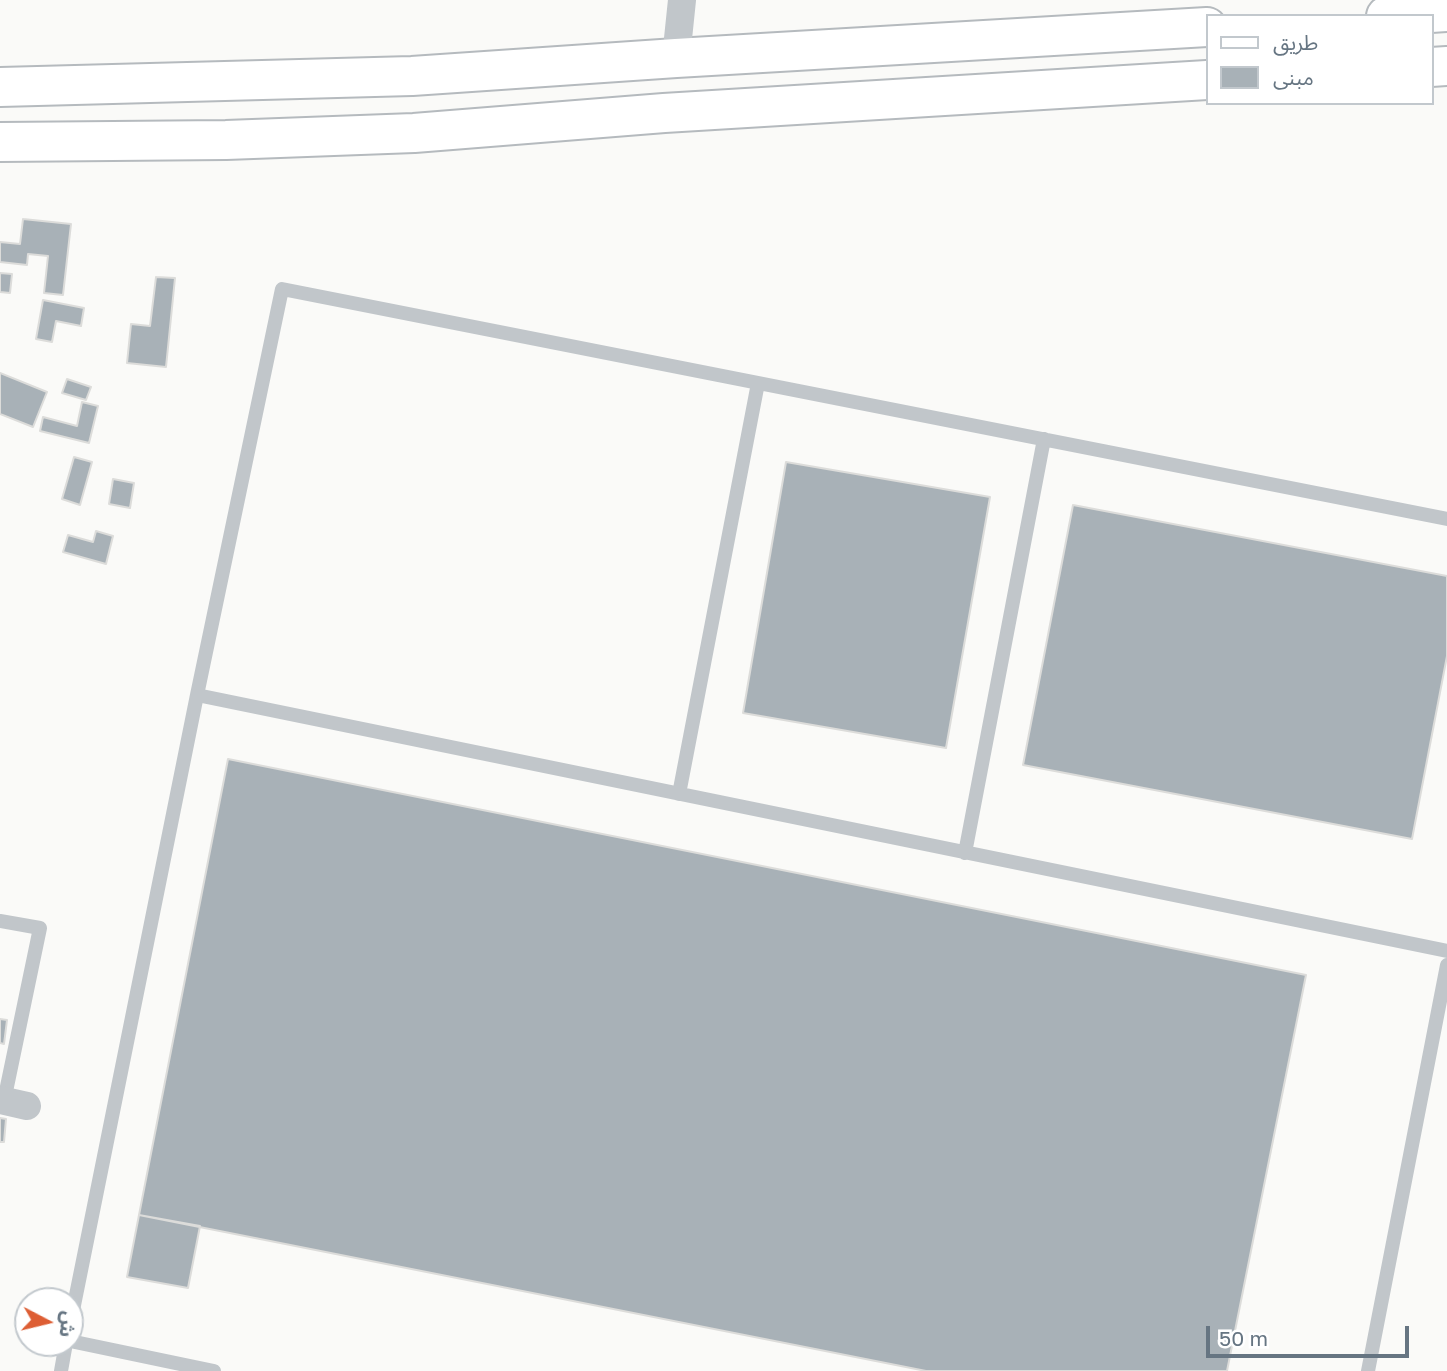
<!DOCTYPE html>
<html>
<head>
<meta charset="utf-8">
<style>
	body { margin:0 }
	#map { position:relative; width:1447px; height:1371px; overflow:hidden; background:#fafaf8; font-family:"Golos Text","Noto Sans Arabic",sans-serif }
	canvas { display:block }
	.legend { position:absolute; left:1206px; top:14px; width:228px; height:91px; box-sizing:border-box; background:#fff; border:2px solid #c2c8cd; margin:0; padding:9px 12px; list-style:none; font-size:21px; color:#667582 }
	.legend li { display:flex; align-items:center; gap:14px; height:35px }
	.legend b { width:35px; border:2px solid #c2c8cd }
	.north { position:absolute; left:14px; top:1287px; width:70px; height:70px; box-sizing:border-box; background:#fff; border:2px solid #c2c8cd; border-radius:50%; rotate:97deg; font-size:19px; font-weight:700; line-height:28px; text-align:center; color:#667582 }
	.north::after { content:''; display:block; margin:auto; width:24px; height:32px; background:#dd5e34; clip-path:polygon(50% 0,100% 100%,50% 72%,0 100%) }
	.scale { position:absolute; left:1206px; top:1326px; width:203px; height:32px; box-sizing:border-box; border:4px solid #667582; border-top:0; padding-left:9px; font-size:21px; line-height:24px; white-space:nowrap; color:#667582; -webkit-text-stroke:5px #fff; paint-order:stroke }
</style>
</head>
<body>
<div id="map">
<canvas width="1447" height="1371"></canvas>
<ul class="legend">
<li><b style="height:9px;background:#fff"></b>طريق</li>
<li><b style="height:19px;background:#a8b1b7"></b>مبنى</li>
</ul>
<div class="north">ش</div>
<div class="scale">50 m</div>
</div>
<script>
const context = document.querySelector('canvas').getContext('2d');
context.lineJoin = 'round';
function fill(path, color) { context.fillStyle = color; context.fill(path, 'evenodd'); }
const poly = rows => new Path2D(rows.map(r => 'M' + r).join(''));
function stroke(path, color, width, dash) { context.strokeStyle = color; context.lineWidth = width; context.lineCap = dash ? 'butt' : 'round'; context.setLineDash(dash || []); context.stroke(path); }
const building = poly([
	[23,219,71,224,63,295,44,293,48,256,28,254,27,265,0,262,0,242,20,244,23,219],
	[0,273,12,274,10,293,0,292,0,273],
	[156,277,175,278,166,367,127,363,131,324,150,326,156,277],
	[43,300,84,308,81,326,56,321,52,342,36,339,43,300],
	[0,373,47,392,33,427,0,414,0,373],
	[67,379,91,387,86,400,62,393,67,379],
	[82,402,98,406,89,443,40,431,43,417,77,426,82,402],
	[74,457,92,462,80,505,62,499,74,457],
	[786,462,990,497,946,748,743,713,786,462],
	[113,479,134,483,130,508,109,504,113,479],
	[1073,505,1447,576,1447,656,1412,839,1023,765,1073,505],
	[96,531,113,536,106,564,63,552,68,535,93,542,96,531],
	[228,759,1306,975,1227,1371,926,1371,139,1215,228,759],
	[0,1019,7,1020,4,1044,0,1043,0,1019],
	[0,1118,6,1119,4,1142,0,1142,0,1118],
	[139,1215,200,1226,188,1288,127,1277,139,1215]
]);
fill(building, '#a8b1b7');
stroke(building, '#dcdcda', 2);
const primary = poly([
	[1386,16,1447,12],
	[1431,67,1447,66],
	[0,87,412,76,676,58,1207,27],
	[0,142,226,140,414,133,664,113,1207,80]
]);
stroke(primary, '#b5babe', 42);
stroke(poly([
	[197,695,1447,951],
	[679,794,758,383],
	[965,853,1044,439],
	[0,921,40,928,4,1101],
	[70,1325,197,695,282,289,1447,519],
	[70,1341,214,1371],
	[61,1371,66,1343],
	[1368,1371,1447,965]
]), '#c1c6ca', 14);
stroke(poly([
	[676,58,682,0],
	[0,1100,27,1106]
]), '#c1c6ca', 28);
stroke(primary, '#fff', 38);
</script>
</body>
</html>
